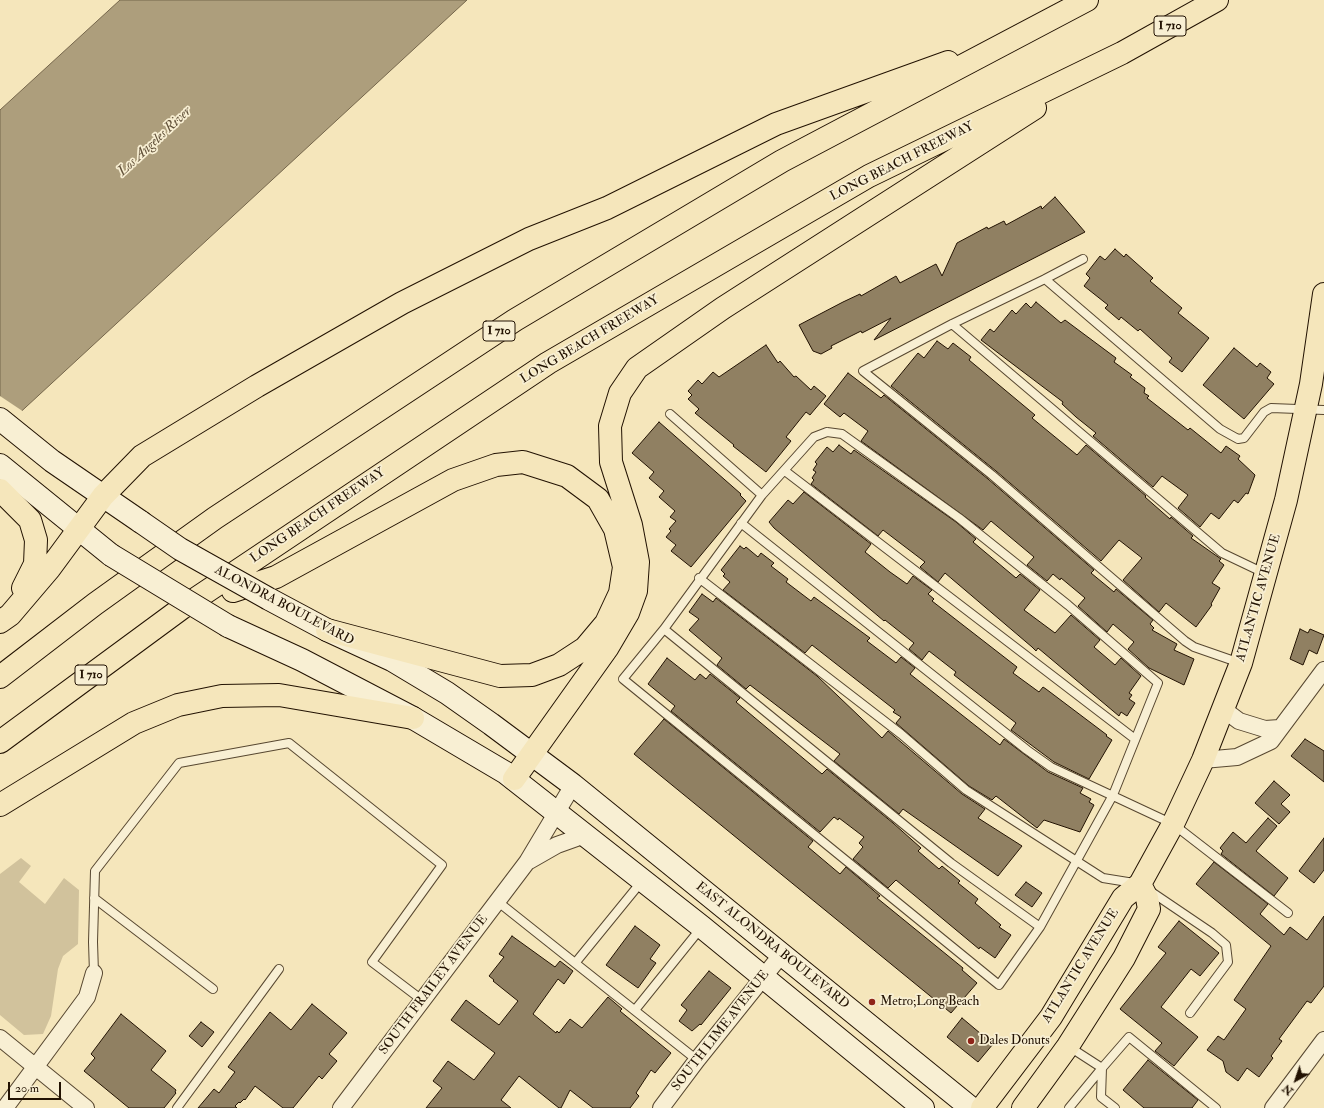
<!DOCTYPE html>
<html>
<head>
<meta charset="utf-8">
<style>
	body { margin:0 }
	#map { position:relative; width:1324px; height:1108px; overflow:hidden; background:#f5e6bb; font-family:"IM FELL Double Pica",serif }
	canvas { display:block }
	.north { position:absolute; left:1276px; top:1060px; width:40px; height:40px; -webkit-text-stroke:3px #f8efd3; paint-order:stroke; rotate:220deg; font-size:11px; font-weight:700; line-height:16px; text-align:center; color:#221202 }
	.north::after { content:''; display:block; margin:auto; width:14px; height:18px; background:#221202; clip-path:polygon(50% 0,100% 100%,50% 72%,0 100%) }
	.scale { position:absolute; left:8px; top:1082px; width:53px; height:18px; box-sizing:border-box; border:2px solid #221202; border-top:0; padding-left:5px; font-size:12px; line-height:14px; white-space:nowrap; color:#221202; -webkit-text-stroke:3px #f8efd3; paint-order:stroke }
</style>
</head>
<body>
<div id="map">
<canvas width="1324" height="1108"></canvas>
<div class="north">N</div>
<div class="scale">20 m</div>
</div>
<script>
const context = document.querySelector('canvas').getContext('2d');
context.lineJoin = 'round';
function fill(path, color) { context.fillStyle = color; context.fill(path, 'evenodd'); }
const poly = rows => new Path2D(rows.map(r => 'M' + r).join(''));
function stroke(path, color, width, dash) { context.strokeStyle = color; context.lineWidth = width; context.lineCap = dash ? 'butt' : 'round'; context.setLineDash(dash || []); context.stroke(path); }
function write(font, color, halo, rows, align = 'center') {
  context.font = font + ' "IM FELL Double Pica",serif'; context.lineWidth = 3.5; context.setLineDash([]); context.textBaseline = 'middle'; context.strokeStyle = halo; context.fillStyle = color; for (const [text, x, y, turn = 0] of rows) {
    context.save(); context.translate(x, y); context.rotate((+turn || 0) * Math.PI / 180); context.textAlign = isNaN(turn) ? turn : align; if (halo) context.strokeText(text, 0, 0); context.fillText(text, 0, 0); context.restore();
  }
}
fill(poly([
	[21,858,31,866,19,882,45,904,64,878,79,890,78,944,63,956,58,969,51,1016,43,1034,24,1035,0,1015,0,874]
]), '#d1c29c');
const water = poly([
	[120,0,467,0,0,431,0,110,120,0]
]);
fill(water, '#ad9e7c');
stroke(water, '#75664b', 1);
fill(poly([
	[0,396,24,412,0,433]
]), '#f5e6bb');
const building = poly([
	[1055,197,1085,232,874,340,891,318,862,333,861,331,831,346,832,348,821,354,813,351,799,325,843,302,860,294,861,296,896,276,900,283,936,264,942,276,957,243,987,227,988,229,1004,221,1006,225,1041,206,1042,209,1055,197],
	[1115,249,1124,257,1126,254,1153,278,1150,281,1182,308,1178,313,1209,338,1182,372,1169,362,1172,358,1140,329,1138,331,1121,317,1119,320,1105,308,1108,305,1084,286,1090,278,1086,274,1100,256,1105,260,1115,249],
	[1036,302,1061,323,1065,320,1116,358,1114,362,1132,375,1130,377,1145,388,1144,393,1149,396,1147,398,1188,430,1190,428,1221,453,1226,446,1240,456,1238,459,1255,475,1248,494,1246,493,1238,503,1234,500,1219,519,1211,513,1200,527,1178,508,1188,495,1162,476,1153,487,1093,436,1096,433,1076,417,1062,404,1063,402,981,340,990,329,994,332,1012,310,1016,314,1026,303,1031,308,1036,302],
	[937,341,948,349,953,343,971,357,969,360,1035,415,1032,418,1077,455,1086,445,1146,496,1145,497,1170,519,1171,517,1193,536,1191,538,1221,559,1219,561,1224,565,1212,583,1220,588,1211,604,1212,605,1196,627,1166,603,1159,612,1123,580,1142,558,1119,540,1101,561,996,471,891,386,918,353,924,358,937,341],
	[766,345,778,363,780,361,794,377,796,376,811,390,814,386,826,396,810,415,806,412,786,437,791,441,766,472,733,446,734,445,695,413,699,409,688,399,692,395,688,391,698,380,702,384,713,372,719,377,766,345],
	[1234,348,1257,367,1260,363,1271,372,1267,378,1274,384,1244,419,1203,385,1234,348],
	[848,373,881,398,884,395,988,479,1094,570,1091,573,1114,592,1116,589,1153,620,1150,624,1154,628,1152,630,1177,644,1174,650,1194,659,1184,685,1149,668,1128,649,1134,642,1113,624,1107,632,1078,606,1085,598,1061,578,1060,580,1053,574,1047,581,1027,565,1034,557,991,521,983,530,861,441,868,431,844,413,840,417,824,404,848,373],
	[659,422,741,494,740,495,746,501,691,567,671,551,676,545,666,537,671,531,669,529,676,521,670,517,675,511,659,497,664,491,649,478,654,472,632,453,659,422],
	[839,445,851,454,854,450,956,522,976,539,973,542,1010,573,1016,578,1020,574,1040,590,1024,610,1055,633,1071,615,1100,640,1094,647,1115,665,1121,658,1141,676,1129,693,1132,695,1129,699,1135,703,1127,716,1121,712,1119,716,1038,648,1036,651,1032,647,945,573,938,582,920,567,925,562,883,530,878,536,811,484,814,480,812,478,816,472,813,470,817,464,815,462,827,447,833,452,839,445],
	[804,492,871,544,865,552,890,572,907,584,913,576,932,590,928,594,934,599,932,601,1017,667,1013,673,1039,692,1043,687,1046,689,1107,735,1106,736,1112,740,1089,779,1054,762,1011,730,1016,723,954,675,956,672,929,651,922,660,909,649,914,643,885,620,884,621,774,528,769,522,788,500,793,504,804,492],
	[740,546,744,549,746,547,758,557,761,553,774,563,771,566,788,579,786,582,811,601,814,597,870,638,867,641,896,663,901,657,915,668,910,674,1000,745,1004,739,1048,772,1083,788,1080,793,1091,799,1089,802,1094,805,1080,832,1044,820,1037,828,996,796,992,800,969,786,896,723,901,717,893,712,895,710,812,645,805,653,723,590,730,582,723,576,725,574,721,570,740,546],
	[702,594,713,602,716,598,817,676,882,738,888,731,962,794,985,809,978,818,1022,846,998,876,903,809,899,814,834,761,840,754,750,685,746,689,717,665,722,658,689,630,699,619,689,612,702,594],
	[1300,629,1308,633,1310,629,1324,635,1317,654,1309,650,1303,665,1290,659,1300,629],
	[667,658,695,680,700,674,706,679,710,674,740,698,736,702,822,774,827,769,893,823,921,848,918,851,939,869,942,866,960,881,958,883,978,899,975,903,1001,925,999,927,1011,935,995,958,980,947,979,949,896,880,888,888,853,859,863,847,859,843,864,837,839,818,838,820,834,817,820,832,671,711,675,706,648,684,667,658],
	[664,719,813,841,808,847,840,874,846,867,880,896,877,898,963,968,962,970,977,983,951,1013,634,754,664,719],
	[1305,739,1324,751,1324,782,1291,756,1305,739],
	[1274,781,1290,795,1281,804,1290,812,1279,824,1255,803,1274,781],
	[1268,818,1277,826,1256,851,1288,878,1274,896,1221,854,1223,851,1220,848,1233,832,1246,843,1268,818],
	[1324,838,1324,870,1314,883,1299,871,1324,838],
	[1214,862,1268,904,1260,914,1284,935,1290,927,1307,940,1324,916,1324,986,1311,1003,1307,1001,1279,1039,1282,1041,1271,1056,1273,1058,1259,1077,1247,1068,1238,1081,1226,1072,1223,1061,1207,1050,1218,1036,1224,1040,1246,1009,1234,1000,1271,946,1196,884,1214,862],
	[1026,882,1042,893,1032,907,1015,895,1026,882],
	[1179,921,1219,953,1200,976,1191,969,1161,1007,1198,1037,1174,1066,1155,1051,1162,1043,1120,1009,1166,953,1158,947,1179,921],
	[635,926,660,945,650,959,656,963,638,988,606,965,635,926],
	[512,936,555,967,560,961,573,971,564,984,558,979,533,1014,556,1033,557,1031,559,1033,570,1019,582,1028,608,997,622,1009,620,1011,671,1053,655,1073,651,1070,636,1093,639,1096,630,1108,593,1108,570,1090,561,1108,559,1108,519,1076,501,1100,511,1108,426,1108,442,1088,433,1081,448,1061,474,1080,495,1053,451,1020,466,1000,499,1025,518,1001,493,981,494,980,489,976,504,957,499,954,512,936],
	[709,971,731,988,701,1025,700,1024,692,1031,679,1021,687,1010,681,1005,709,971],
	[312,1004,347,1033,329,1054,337,1061,322,1079,319,1076,293,1108,283,1108,255,1086,245,1100,244,1099,240,1103,239,1102,235,1106,237,1108,198,1108,214,1089,219,1093,235,1072,228,1067,270,1012,291,1030,312,1004],
	[121,1014,166,1051,151,1070,176,1090,175,1092,176,1093,164,1108,129,1108,84,1071,95,1058,91,1054,121,1014],
	[962,1018,993,1044,978,1062,947,1037,962,1018],
	[201,1022,214,1032,202,1047,189,1036,201,1022],
	[1148,1060,1198,1100,1192,1108,1144,1108,1123,1090,1148,1060]
]);
fill(building, '#908062');
stroke(building, '#221202', 1);
const lane = poly([
	[1083,259,1045,279,952,324,863,371,992,475,1185,641,1194,647,1240,663],
	[1045,279,1220,429,1238,439,1244,438,1264,412,1271,408,1324,410],
	[952,324,1222,553,1264,573],
	[670,414,762,495],
	[827,432,842,434,959,518,1068,605,1158,683,1113,795,1040,927,999,985,623,679,664,629,762,495,814,437,827,432],
	[785,471,1135,739],
	[741,523,1027,750,1051,767,1173,824,1288,913],
	[699,578,901,734,966,790,1103,878,1134,883],
	[664,629,951,863,1040,927],
	[1150,891,1212,933,1226,945,1228,962,1190,1013],
	[94,898,213,989],
	[497,901,697,1060],
	[576,962,642,881],
	[94,973,93,942,95,871,179,763,289,743,442,865,372,962,422,1000],
	[635,1010,701,928],
	[1068,1046,1102,1068,1069,1108],
	[177,1108,279,969],
	[1115,1108,1101,1097,1102,1068,1129,1037,1216,1108]
]);
const street = poly([
	[1223,709,1239,721,1265,729,1280,728],
	[1203,760,1237,757,1271,741,1324,670],
	[529,861,557,845,585,835],
	[0,1038,86,1108],
	[5,1108,87,997,94,973],
	[341,1108,527,862,573,785],
	[661,1108,697,1060,782,954],
	[1273,1108,1324,1040]
]);
const secondary = poly([
	[0,419,52,461,141,522],
	[0,465,111,555],
	[269,599,327,630,392,660,447,693,491,724,573,785,971,1108],
	[228,626,302,660,413,718,506,773,702,927,923,1108]
]);
const primary = poly([
	[982,1108,1051,1017,1123,898,1140,884,1173,824,1203,760,1241,663,1286,500,1311,384,1324,294],
	[1023,1108,1068,1046,1124,958,1149,909,1147,898,1140,884]
]);
const highway = poly([
	[0,490,30,520,36,540,35,564,23,588],
	[233,591,276,577,453,480,496,465,523,462,567,476,598,499,615,529,624,567,620,593,606,623,585,648,559,665,532,675,500,676,327,630],
	[0,622,10,615,50,568,103,496,142,456,257,386,402,303,529,239,607,208,776,124,948,62],
	[0,677,95,604,215,518,515,320,782,161,1087,0],
	[0,742,182,608,548,363,869,176,1122,53,1217,0],
	[514,779,608,647,628,613,636,591,638,562,631,525,611,462,610,426,620,393,637,368,723,308,1035,108],
	[0,805,134,723,178,705,222,696,279,695,413,718]
]);
stroke(lane, '#574730', 10);
stroke(street, '#574730', 18);
stroke(secondary, '#221202', 24);
stroke(primary, '#221202', 24);
stroke(highway, '#221202', 24);
stroke(lane, '#f8efd3', 8);
stroke(street, '#f8efd3', 16);
stroke(secondary, '#f8efd3', 22);
stroke(primary, '#f5e6bb', 22);
stroke(highway, '#f5e6bb', 22);
const secondaryBridge = poly([
	[141,522,180,549,269,599],
	[111,555,228,626]
]);
stroke(secondaryBridge, '#221202', 24, []);
stroke(secondaryBridge, '#f8efd3', 22);
for (const [x, y, r, color] of [
	[872,1002,4,"#8f2418"],
	[971,1041,4,"#8f2418"]
]) { const dot = new Path2D(); dot.arc(x, y, r, 0, 2 * Math.PI); context.fillStyle = color; context.fill(dot); stroke(dot, '#f8efd3', 1.5); }
for (const [x, y, w] of [
	[1170,26,32],
	[499,331,32],
	[91,675,32]
]) { const box = new Path2D(); box.roundRect(x - w / 2, y - 10, w, 20, 3); context.fillStyle = '#f8efd3'; context.fill(box); stroke(box, '#221202', 1); }
write('bold 12px', '#221202', null, [
	["I 710",1170,26],
	["I 710",499,331],
	["I 710",91,675]
]);
write('13px', '#221202', '#f8efd3', [
	["LONG BEACH FREEWAY",902,162,-27],
	["LONG BEACH FREEWAY",590,340,-31],
	["LONG BEACH FREEWAY",318,516,-34],
	["ATLANTIC AVENUE",1259,598,-74],
	["ALONDRA BOULEVARD",284,606,28],
	["EAST ALONDRA BOULEVARD",772,946,39],
	["ATLANTIC AVENUE",1081,966,-58],
	["SOUTH FRAILEY AVENUE",434,985,-53],
	["SOUTH LIME AVENUE",721,1031,-52]
]);
write('13px', '#221202', '#f8efd3', [
	["Metro;Long Beach",880,1002],
	["Dales Donuts",979,1041]
], 'left');
write('italic 14px', '#615139', '#f8efd3', [
	["Los Angeles River",155,142,-43]
]);
</script>
</body>
</html>
